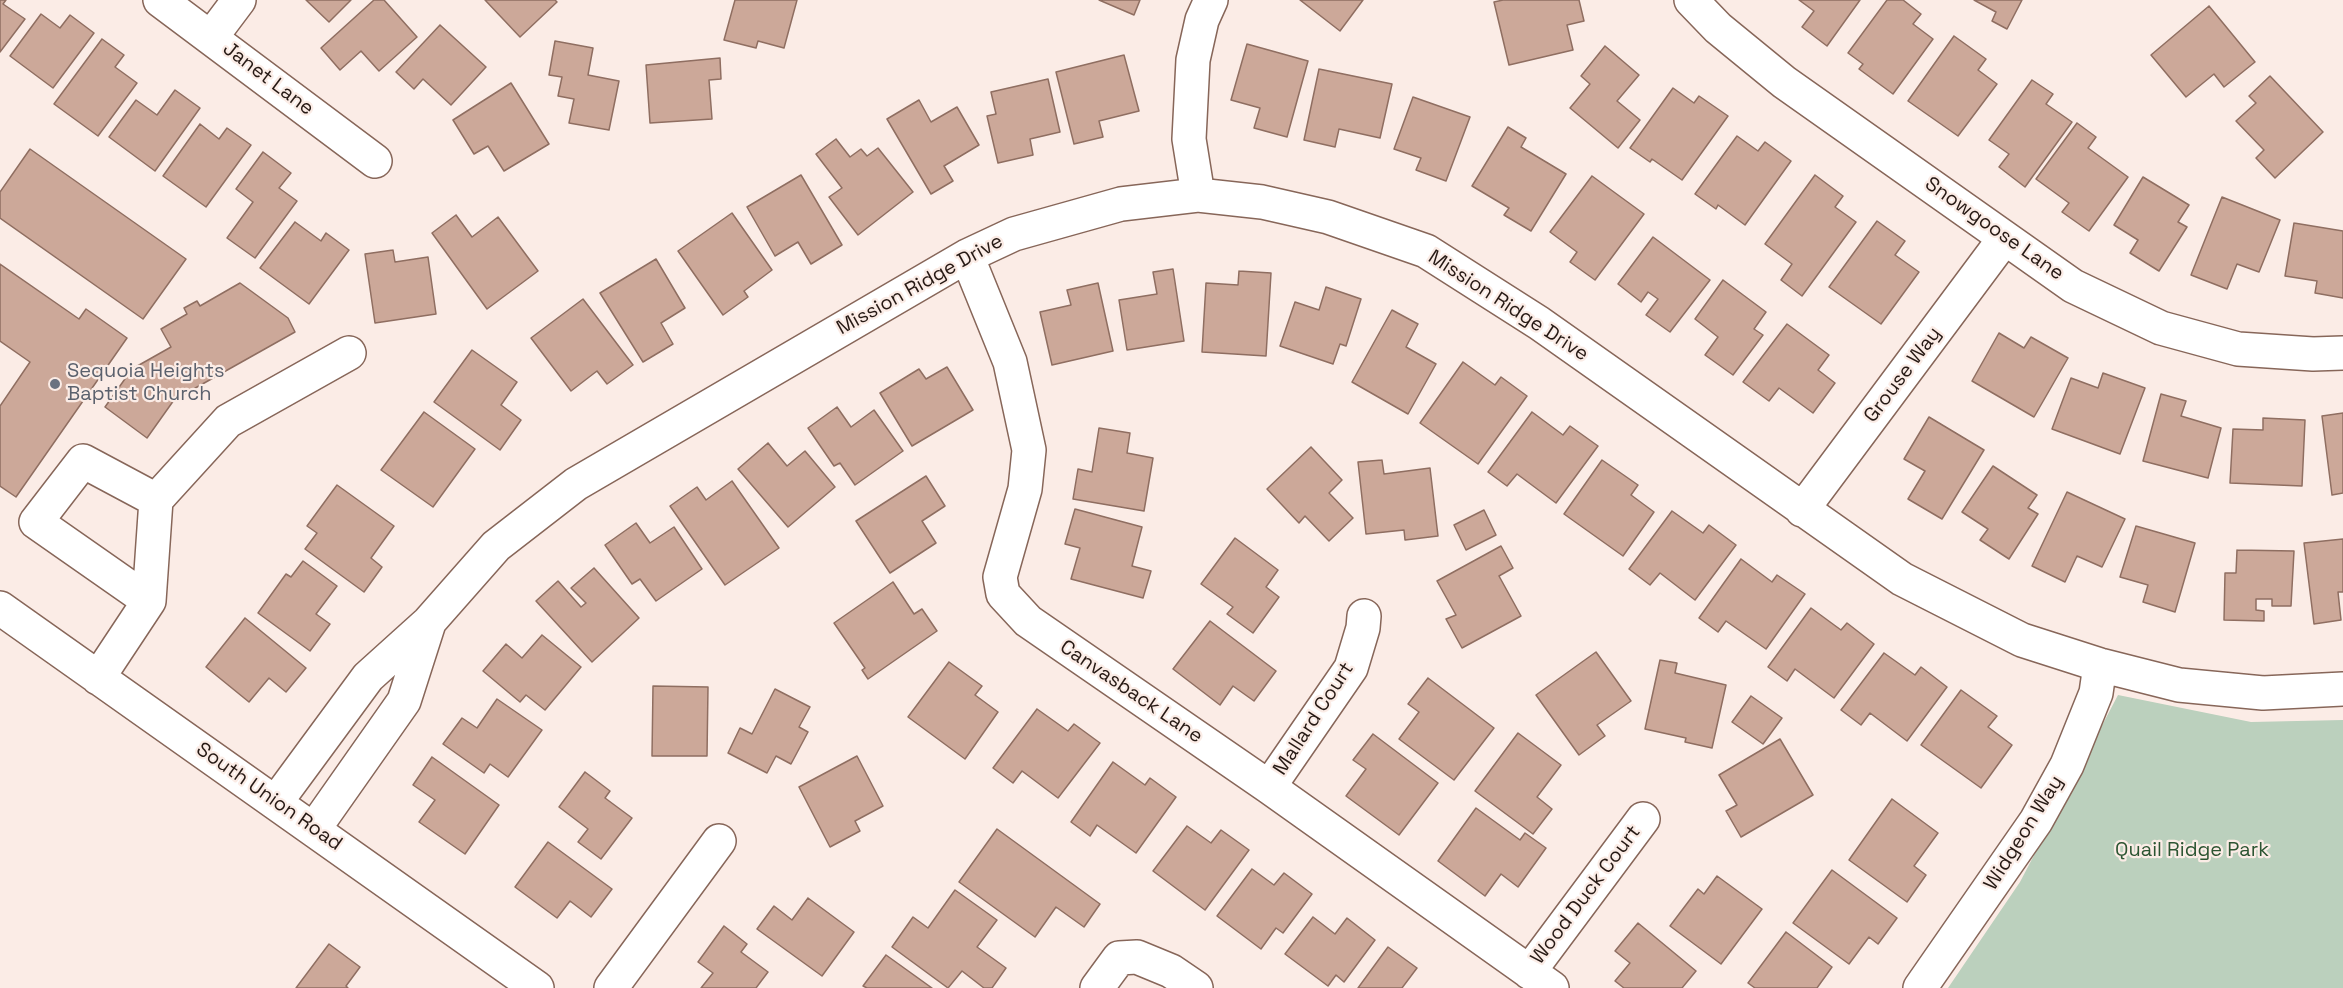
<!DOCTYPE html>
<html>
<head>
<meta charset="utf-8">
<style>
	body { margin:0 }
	canvas { display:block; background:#fbece6 }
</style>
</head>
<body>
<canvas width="2343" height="988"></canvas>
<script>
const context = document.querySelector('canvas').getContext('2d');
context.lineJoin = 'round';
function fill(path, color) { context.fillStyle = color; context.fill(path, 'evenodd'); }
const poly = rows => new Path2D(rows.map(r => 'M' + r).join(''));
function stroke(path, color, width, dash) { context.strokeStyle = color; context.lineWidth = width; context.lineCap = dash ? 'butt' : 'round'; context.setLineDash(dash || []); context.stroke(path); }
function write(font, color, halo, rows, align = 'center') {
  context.font = font + ' "Space Grotesk",sans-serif'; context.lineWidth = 4.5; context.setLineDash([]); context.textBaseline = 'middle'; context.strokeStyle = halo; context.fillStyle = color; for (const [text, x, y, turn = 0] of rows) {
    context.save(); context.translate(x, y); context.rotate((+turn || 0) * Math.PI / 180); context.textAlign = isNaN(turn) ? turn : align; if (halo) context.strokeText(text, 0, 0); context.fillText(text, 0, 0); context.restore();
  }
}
fill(poly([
	[2118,695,2251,722,2343,720,2343,988,1948,988,2020,882]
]), '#bbd0bd');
const building = poly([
	[0,0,6,0,3,4,25,19,0,52,0,0],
	[306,0,351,0,329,22,306,0],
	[374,0,384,0,417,37,379,71,361,51,340,70,321,48,374,0],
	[485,0,555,0,557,2,520,37,485,0],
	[735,0,797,0,784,48,758,41,756,48,724,40,735,0],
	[1099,0,1140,0,1134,15,1099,0],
	[1300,0,1363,0,1340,31,1300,0],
	[1503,0,1579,0,1584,21,1567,25,1573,50,1509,65,1494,2,1503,0],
	[1799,0,1860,0,1827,46,1802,27,1814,11,1799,0],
	[1887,0,1903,0,1921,14,1913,24,1933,39,1893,94,1859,69,1863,64,1848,53,1887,0],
	[1974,0,2022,0,2007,29,1992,21,1996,12,1974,0],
	[2209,6,2255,62,2224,87,2214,74,2186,97,2151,55,2209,6],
	[41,14,60,28,70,15,94,33,53,88,10,56,41,14],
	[440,25,486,67,451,105,423,79,414,89,396,72,440,25],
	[1954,36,1986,59,1978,70,1997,84,1958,136,1908,101,1954,36],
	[102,39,124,55,115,67,137,83,98,136,54,104,102,39],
	[555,41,593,48,588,75,619,81,609,130,569,123,574,99,558,96,562,77,549,75,555,41],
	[1247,44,1308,61,1287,137,1254,128,1260,108,1231,100,1247,44],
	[1605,46,1639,75,1617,101,1640,120,1618,148,1570,108,1590,84,1581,76,1605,46],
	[1124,55,1139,111,1099,121,1103,137,1074,144,1056,72,1124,55],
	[720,58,721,79,709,80,712,119,650,123,646,65,720,58],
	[1319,69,1392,84,1380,138,1339,129,1335,147,1304,140,1319,69],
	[2270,76,2323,132,2275,178,2256,158,2264,150,2236,121,2256,103,2249,96,2270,76],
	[1048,79,1060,132,1030,139,1033,155,998,163,987,116,996,114,991,92,1048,79],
	[2032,80,2053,94,2046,104,2072,122,2025,187,1999,167,2009,154,1989,140,2032,80],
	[511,83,549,144,504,171,488,146,474,154,453,120,511,83],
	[1673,88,1694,103,1699,96,1728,116,1682,180,1652,159,1650,162,1630,148,1673,88],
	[175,90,200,108,155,171,109,137,136,100,157,115,175,90],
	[1413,97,1470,117,1446,181,1416,170,1421,158,1394,149,1413,97],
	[919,100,931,122,957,107,979,145,944,166,953,181,931,194,887,119,919,100],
	[2077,123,2096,137,2088,148,2128,177,2089,231,2062,212,2069,203,2036,179,2077,123],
	[200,124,219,139,227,128,251,145,206,207,163,176,200,124],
	[1508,127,1526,138,1521,147,1566,174,1531,231,1504,215,1509,208,1472,186,1508,127],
	[1737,136,1758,151,1765,142,1791,161,1745,225,1718,205,1716,209,1695,194,1737,136],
	[836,139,850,157,861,149,867,156,878,148,913,192,858,235,829,197,842,188,816,154,836,139],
	[30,149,186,259,143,319,0,218,0,192,30,149],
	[263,152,291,173,279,188,297,201,255,258,227,238,253,202,236,189,263,152],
	[801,175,842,245,811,264,798,242,775,256,747,207,801,175],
	[1815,175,1843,196,1835,207,1856,222,1802,296,1781,280,1792,264,1765,244,1815,175],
	[1592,176,1644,214,1595,280,1570,262,1577,252,1550,232,1592,176],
	[2143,177,2189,205,2178,222,2187,227,2159,271,2130,253,2138,240,2114,225,2143,177],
	[2222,197,2280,220,2259,272,2237,264,2227,289,2191,275,2222,197],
	[732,213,772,270,744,291,748,297,723,315,678,251,732,213],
	[456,215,472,237,498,217,538,271,487,309,432,233,456,215],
	[1877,221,1905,241,1895,255,1919,272,1881,324,1829,287,1877,221],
	[295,222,321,241,326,233,349,250,309,304,260,268,295,222],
	[2294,223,2343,231,2343,298,2315,293,2317,281,2285,276,2294,223],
	[1653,237,1710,280,1670,332,1646,315,1658,299,1648,292,1641,302,1618,284,1653,237],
	[393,250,395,262,428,257,436,314,375,323,365,254,393,250],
	[656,259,685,308,661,323,673,344,643,362,600,293,656,259],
	[0,264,79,319,86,309,127,338,16,497,0,486,0,406,30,362,0,341,0,264],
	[1173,269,1184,341,1127,350,1119,300,1157,294,1153,272,1173,269],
	[1239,271,1271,273,1266,356,1202,352,1206,283,1238,285,1239,271],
	[1723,280,1766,312,1754,329,1763,335,1733,375,1705,355,1718,337,1695,319,1723,280],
	[240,283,288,318,295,332,174,400,147,438,105,407,132,369,171,347,161,329,187,314,184,308,197,301,200,306,240,283],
	[1098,283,1113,351,1052,365,1040,312,1071,305,1067,290,1098,283],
	[1326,287,1361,299,1346,346,1340,344,1333,364,1280,346,1295,302,1319,310,1326,287],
	[583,299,633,365,607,384,597,371,571,391,531,338,583,299],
	[1392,310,1418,324,1406,347,1436,364,1408,414,1352,382,1392,310],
	[1787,324,1829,355,1818,370,1835,383,1813,413,1779,388,1769,401,1743,382,1787,324],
	[1999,333,2024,348,2031,337,2068,358,2034,417,1972,381,1999,333],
	[472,350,517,382,501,405,521,420,500,450,434,402,472,350],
	[1463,362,1495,385,1501,377,1527,396,1478,464,1420,423,1463,362],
	[947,367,973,410,912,446,880,393,919,369,926,379,947,367],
	[2103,373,2145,388,2120,454,2052,429,2071,378,2098,388,2103,373],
	[2161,394,2186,401,2181,416,2221,428,2208,478,2143,461,2161,394],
	[837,407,851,427,874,410,903,451,855,485,840,463,834,466,808,428,837,407],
	[424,412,475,449,433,507,381,470,424,412],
	[1532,412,1563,435,1570,426,1598,446,1556,503,1517,474,1507,486,1488,472,1532,412],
	[2343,413,2343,493,2332,495,2322,416,2343,413],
	[1929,417,1984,450,1942,519,1908,499,1925,471,1904,459,1929,417],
	[2263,418,2305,420,2302,486,2230,483,2233,429,2263,430,2263,418],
	[1099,428,1130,433,1127,453,1153,458,1144,511,1073,499,1078,469,1092,472,1099,428],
	[768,443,787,466,805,451,835,487,788,527,738,469,768,443],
	[1311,447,1342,480,1329,493,1353,518,1329,541,1305,516,1299,523,1267,489,1311,447],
	[1382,460,1384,474,1430,468,1438,536,1405,540,1404,530,1366,534,1358,462,1382,460],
	[1602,460,1638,485,1631,495,1654,512,1623,556,1564,514,1602,460],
	[1993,466,2037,495,2028,508,2038,514,2009,559,1980,540,1988,529,1962,512,1993,466],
	[926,476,945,506,922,521,936,543,890,573,856,521,926,476],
	[732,481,779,548,725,585,670,506,697,487,706,500,732,481],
	[337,485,394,526,371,558,382,567,364,592,305,549,317,533,307,526,337,485],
	[2067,492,2125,519,2102,567,2077,556,2065,582,2032,566,2067,492],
	[1075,509,1142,527,1132,566,1151,571,1143,598,1071,579,1080,548,1065,544,1075,509],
	[1484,510,1496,535,1466,550,1454,525,1484,510],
	[1672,511,1703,533,1709,525,1736,545,1695,600,1660,573,1650,585,1629,569,1672,511],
	[636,523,650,543,674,527,702,569,656,601,640,579,632,584,605,545,636,523],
	[2136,526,2195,543,2175,612,2143,602,2148,585,2120,577,2136,526],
	[1235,538,1278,570,1266,587,1279,597,1253,633,1227,614,1233,607,1201,584,1235,538],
	[2343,539,2343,592,2338,592,2341,620,2314,624,2304,543,2343,539],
	[1501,546,1513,568,1499,576,1521,616,1462,648,1446,619,1456,615,1437,581,1501,546],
	[2237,550,2294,551,2291,606,2272,606,2272,599,2256,599,2256,610,2264,611,2264,621,2224,620,2225,573,2236,573,2237,550],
	[1741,559,1772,582,1777,575,1805,594,1766,649,1726,621,1718,632,1699,618,1741,559],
	[303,561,337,586,316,614,330,624,310,651,258,613,286,574,291,577,303,561],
	[594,568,639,618,592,662,536,601,558,581,581,607,586,603,571,588,594,568],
	[893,582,914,614,922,609,937,631,868,679,862,670,865,668,834,623,893,582],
	[1811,608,1841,630,1847,623,1874,644,1834,698,1795,669,1787,681,1768,667,1811,608],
	[245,618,306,668,286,692,269,678,249,702,206,667,245,618],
	[1210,621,1276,671,1254,701,1233,686,1220,705,1173,669,1210,621],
	[542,635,581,667,545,710,526,695,520,702,483,671,506,644,522,658,542,635],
	[1596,652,1631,701,1597,725,1605,736,1579,755,1536,695,1596,652],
	[1884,653,1915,675,1921,667,1947,687,1907,741,1870,713,1861,725,1841,710,1884,653],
	[1660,660,1677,663,1675,673,1726,685,1712,748,1685,742,1686,738,1645,729,1660,660],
	[949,662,982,686,975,695,998,712,965,759,908,717,949,662],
	[1428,678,1494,728,1454,780,1399,739,1419,712,1408,704,1428,678],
	[653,686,708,687,707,756,652,756,653,686],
	[775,689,810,707,799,727,808,732,791,764,776,756,767,773,728,753,740,728,752,734,775,689],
	[1961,690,1997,716,1988,727,2012,745,1981,788,1921,745,1961,690],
	[1751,696,1782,718,1763,744,1732,722,1751,696],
	[497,699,542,730,508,777,490,764,484,773,443,744,462,718,477,728,497,699],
	[1037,709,1068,731,1074,724,1100,743,1058,798,1022,771,1013,783,993,768,1037,709],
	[1518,733,1561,765,1537,797,1552,809,1533,834,1475,791,1518,733],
	[1373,734,1438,783,1399,835,1346,796,1366,769,1353,760,1373,734],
	[1780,739,1813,795,1741,837,1726,811,1737,805,1719,775,1780,739],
	[857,756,883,806,855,821,860,831,830,847,799,787,857,756],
	[432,757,499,805,465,854,419,822,435,800,413,785,432,757],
	[1113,762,1145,785,1150,778,1176,797,1136,853,1097,825,1090,836,1071,822,1113,762],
	[585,772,610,791,605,798,632,818,601,859,578,842,588,829,559,807,585,772],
	[1892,799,1938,833,1914,866,1926,875,1907,902,1849,860,1892,799],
	[1476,808,1520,840,1525,833,1546,848,1518,887,1501,874,1485,896,1438,861,1476,808],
	[1187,826,1211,843,1221,830,1249,850,1205,910,1153,871,1187,826],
	[997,829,1100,904,1084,927,1056,907,1035,937,959,882,997,829],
	[548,842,612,889,591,917,570,901,557,918,515,887,548,842],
	[1252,869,1274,885,1284,873,1312,894,1283,933,1276,928,1261,949,1217,916,1252,869],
	[1832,870,1897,918,1878,944,1869,937,1849,964,1793,923,1832,870],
	[1717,876,1762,909,1721,964,1670,926,1698,889,1704,894,1717,876],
	[955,890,997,920,977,947,1006,968,992,988,984,988,962,971,948,988,892,947,913,917,928,928,955,890],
	[808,898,854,932,822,976,757,929,774,906,792,920,808,898],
	[1313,917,1335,934,1347,918,1375,940,1344,982,1336,975,1328,986,1285,954,1313,917],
	[1638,923,1696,971,1682,988,1624,988,1615,981,1630,963,1615,951,1638,923],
	[724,926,747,944,741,952,768,972,756,988,701,988,713,973,698,962,724,926],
	[1786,932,1832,967,1817,988,1755,988,1748,983,1786,932],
	[329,944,360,967,346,986,348,988,296,988,329,944],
	[1388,947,1417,968,1402,988,1358,988,1388,947],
	[886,955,932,988,867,988,863,986,886,955]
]);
fill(building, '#cca899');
stroke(building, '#8f6e61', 1.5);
const minor = poly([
	[160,0,375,161],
	[1691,0,1718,28,1784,82,2073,286,2161,328,2238,349,2313,354,2343,353],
	[212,36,239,0],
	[1198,195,1189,139,1193,60,1202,20,1211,0],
	[967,256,1010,362,1029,450,1025,489,1000,577,1003,594,1028,621,1269,787,1552,988],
	[156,500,228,421,349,353],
	[1802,510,2004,239],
	[0,608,537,988],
	[98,678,149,601,36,522,83,461,156,500,149,601],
	[1269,787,1351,668,1363,628,1364,616],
	[276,802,368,677,429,622,496,546,576,484,967,256,1014,234,1121,204,1198,195,1262,202,1328,217,1426,251,1539,323,1902,579,2022,640,2100,665,2179,685,2263,693,2343,689],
	[314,829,404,701,429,623],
	[1529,972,1643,819],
	[611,988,719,841],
	[1097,988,1119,958,1137,957,1171,971,1196,988],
	[1920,988,2036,821,2067,765,2096,693,2100,665]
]);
stroke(minor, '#876659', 36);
stroke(minor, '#fff', 33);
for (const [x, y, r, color] of [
	[55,384,6,"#6b7280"]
]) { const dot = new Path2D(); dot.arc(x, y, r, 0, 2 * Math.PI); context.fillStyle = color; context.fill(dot); stroke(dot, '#fbece6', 2); }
write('20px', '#261914', '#fbece6', [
	["Janet Lane",268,79,37],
	["Snowgoose Lane",1994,229,35],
	["Mission Ridge Drive",920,285,-29],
	["Mission Ridge Drive",1508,306,33],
	["Grouse Way",1903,375,-53],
	["Canvasback Lane",1131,692,34],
	["Mallard Court",1314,719,-57],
	["South Union Road",269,797,35],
	["Widgeon Way",2024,833,-58],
	["Wood Duck Court",1586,895,-53]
]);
write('20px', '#5b616d', '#fbece6', [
	["Sequoia Heights",67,372],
	["Baptist Church",67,395]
], 'left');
write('20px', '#2b5431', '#fbece6', [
	["Quail Ridge Park",2192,851]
]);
</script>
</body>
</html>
